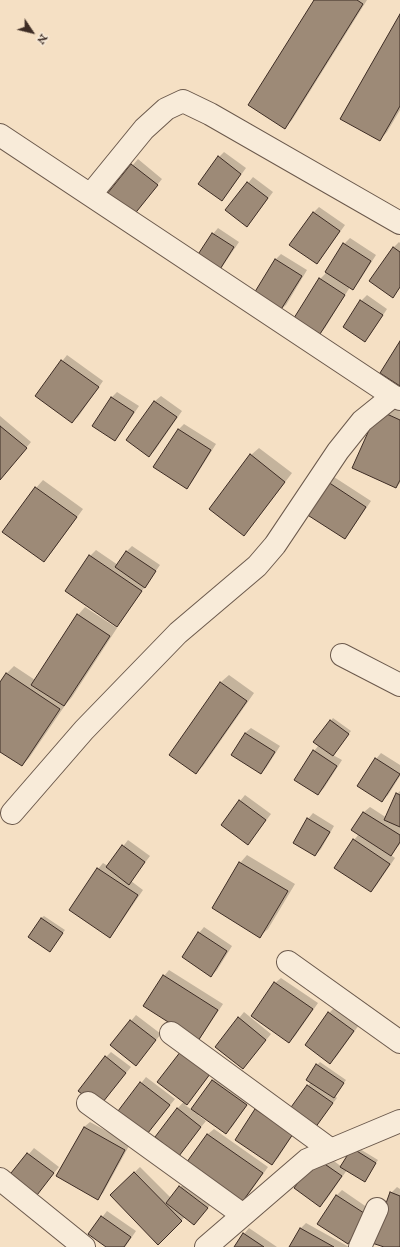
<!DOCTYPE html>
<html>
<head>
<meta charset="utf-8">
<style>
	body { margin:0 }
	#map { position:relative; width:400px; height:1247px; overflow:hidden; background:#f5e0c4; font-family:"IM FELL English",serif }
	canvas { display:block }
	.north { position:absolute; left:12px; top:12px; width:40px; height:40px; -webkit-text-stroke:3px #f8ebd9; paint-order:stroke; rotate:125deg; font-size:11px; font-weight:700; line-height:16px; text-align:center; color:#3d2c24 }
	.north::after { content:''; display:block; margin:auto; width:14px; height:18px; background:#3d2c24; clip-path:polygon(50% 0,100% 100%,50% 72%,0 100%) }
</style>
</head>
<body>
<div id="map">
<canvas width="400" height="1247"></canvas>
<div class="north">N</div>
</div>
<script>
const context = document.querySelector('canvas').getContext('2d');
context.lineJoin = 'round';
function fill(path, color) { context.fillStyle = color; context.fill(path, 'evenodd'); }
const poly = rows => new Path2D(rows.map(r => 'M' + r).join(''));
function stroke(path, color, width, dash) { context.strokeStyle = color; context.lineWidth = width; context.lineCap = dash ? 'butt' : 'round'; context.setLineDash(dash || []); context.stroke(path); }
fill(poly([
	[316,0,367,0,292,120,284,128],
	[400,16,400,110,387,132,380,140],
	[224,152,246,168,227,194,222,200,219,157],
	[138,159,162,179,138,209,108,194],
	[253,177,273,192,252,220,226,210],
	[319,207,345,225,322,257,317,263,291,245,314,212],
	[218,228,239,242,222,267,217,273,196,259,213,234],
	[350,238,376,255,358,283,352,288,350,287,325,328,320,333,320,279,325,274,344,244],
	[399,242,400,243,400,288,392,297,393,248],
	[281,254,307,270,286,305,280,310,275,260],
	[367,295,387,309,370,335,365,340,344,326,361,301],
	[67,355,103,381,78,417,72,422,36,395],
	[117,392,139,406,120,434,115,439,94,426,112,397],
	[161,396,182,411,155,450,149,456,128,440,155,401],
	[386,403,400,409,400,483,396,487,354,468],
	[0,416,31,442,0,479],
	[184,424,216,444,192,482,186,487,154,467,179,429],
	[259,448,292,473,251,527,243,534,251,455],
	[334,477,371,501,350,532,345,538,308,513],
	[43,480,83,509,51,553,44,561,36,488],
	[132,546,160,565,122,620,117,625,66,591,90,556,96,550,118,565,127,551],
	[85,607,117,628,72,697,66,704,29,758,22,765,0,750,0,684,7,673,14,666,35,680,78,615],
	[229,675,254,693,203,766,196,773,170,755,221,682],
	[333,718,351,731,333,755,342,760,324,788,318,794,314,751,319,745,315,742],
	[251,728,280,746,266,768,261,773,245,733],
	[381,753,400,765,400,776,388,795,382,801,376,759],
	[400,791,400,844,391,855,395,858,376,886,371,891,336,867,354,840,359,834,352,830,364,812,370,807,387,818,397,794],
	[245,795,271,814,248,844,240,801],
	[313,813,334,826,321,849,315,855,308,819],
	[128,840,150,856,131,881,143,890,115,931,110,936,98,869,103,863,108,866],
	[247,855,295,884,268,929,260,936,240,863],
	[44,916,65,930,50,951,41,918],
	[204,927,232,946,217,970,211,976,199,933],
	[169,970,223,1004,203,1034,198,1040,164,976],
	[281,978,318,1003,295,1036,289,1042,275,983],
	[335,1007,359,1025,336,1057,330,1062,329,1013],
	[244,1012,271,1034,248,1062,239,1018],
	[136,1015,161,1034,136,1065,111,1045],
	[111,1052,131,1067,99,1106,106,1057],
	[320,1062,346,1080,335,1096,337,1098,315,1127,308,1086,311,1082,317,1065],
	[215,1068,192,1098,185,1105,192,1110,212,1081,218,1075,251,1099,232,1127,226,1132,199,1113,198,1115,206,1121,179,1154,177,1109],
	[146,1077,175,1099,144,1137,116,1115],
	[261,1104,297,1128,278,1158,272,1163,256,1110],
	[90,1122,130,1144,103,1193,97,1199,84,1127],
	[214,1129,268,1167,246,1198,240,1204,186,1166,208,1134],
	[355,1146,378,1160,365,1180,347,1170,326,1200,320,1205,323,1153,342,1167],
	[34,1148,59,1167,34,1197,9,1178],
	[140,1167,171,1198,186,1181,213,1202,194,1224,185,1217,158,1243,111,1195],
	[397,1187,400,1189,400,1247,386,1247,391,1193],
	[342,1190,371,1210,353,1238,348,1243,336,1196],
	[107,1211,136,1231,125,1247,108,1247,89,1234],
	[306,1223,349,1247,290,1247,300,1229],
	[249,1228,277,1247,235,1247,244,1234]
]), '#0003');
const building = poly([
	[314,0,357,0,363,4,285,129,248,105,314,0],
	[400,14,400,106,380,141,340,119,400,14],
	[218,156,241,174,222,201,198,184,218,156],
	[131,164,158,185,133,216,107,194,131,164],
	[247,182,268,198,247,227,225,210,247,182],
	[313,212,340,231,317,264,289,245,313,212],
	[212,233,234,247,217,274,195,259,212,233],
	[343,243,371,261,353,290,325,272,343,243],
	[393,247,400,252,400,287,393,298,369,281,393,247],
	[275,259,302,276,280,311,253,295,275,259],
	[319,278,345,295,320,334,294,318,319,278],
	[360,300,383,315,365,342,343,327,360,300],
	[400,341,400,386,380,373,400,341],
	[61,360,99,387,72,423,35,396,61,360],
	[111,397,134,412,115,441,92,426,111,397],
	[154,401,177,417,149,457,126,440,154,401],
	[378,410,400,420,400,480,396,488,352,468,378,410],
	[0,426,27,448,0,480,0,426],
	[178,429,211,450,187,489,153,467,178,429],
	[250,454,285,482,244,536,209,509,250,454],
	[328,482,366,507,345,539,306,514,328,482],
	[35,487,77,517,44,562,2,532,35,487],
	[126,551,156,571,145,588,115,567,126,551],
	[89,555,142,591,117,627,65,591,89,555],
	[77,614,110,636,64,706,31,685,77,614],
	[6,673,60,709,22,766,0,752,0,682,6,673],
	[220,682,247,701,196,774,169,755,220,682],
	[330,720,349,734,333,756,313,742,330,720],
	[245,733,275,752,261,774,231,755,245,733],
	[313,750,337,766,318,795,294,780,313,750],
	[375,758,400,774,382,802,357,786,375,758],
	[396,793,400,795,400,827,384,820,396,793],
	[239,800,266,820,248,845,221,825,239,800],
	[363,812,400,835,400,842,391,856,351,830,363,812],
	[307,818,330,832,315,856,293,843,307,818],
	[353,839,390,864,371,892,334,868,353,839],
	[122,845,145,862,129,885,106,867,122,845],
	[239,862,288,891,260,938,212,908,239,862],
	[97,868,138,895,110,938,69,910,97,868],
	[41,918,63,933,50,952,28,937,41,918],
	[198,932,227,951,211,977,182,957,198,932],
	[163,975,218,1010,198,1041,143,1006,163,975],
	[274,982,313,1009,289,1043,251,1016,274,982],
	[328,1012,354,1031,330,1064,305,1045,328,1012],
	[238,1017,266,1040,243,1069,215,1047,238,1017],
	[130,1020,156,1040,136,1066,110,1045,130,1020],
	[181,1051,210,1074,187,1105,157,1082,181,1051],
	[105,1056,126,1073,99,1107,78,1091,105,1056],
	[316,1064,344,1083,334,1098,306,1080,316,1064],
	[212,1080,247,1105,226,1134,191,1109,212,1080],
	[140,1082,170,1105,144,1138,115,1115,140,1082],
	[307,1085,333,1103,315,1128,289,1110,307,1085],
	[177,1108,201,1127,179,1156,155,1137,177,1108],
	[255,1109,293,1134,272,1165,235,1140,255,1109],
	[84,1127,125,1150,98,1200,56,1176,84,1127],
	[207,1134,263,1173,240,1205,184,1166,207,1134],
	[352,1148,376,1163,365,1182,340,1167,352,1148],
	[27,1153,54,1173,34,1199,7,1178,27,1153],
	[316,1158,342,1176,320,1207,294,1188,316,1158],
	[134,1172,182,1221,158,1245,110,1195,134,1172],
	[179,1186,208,1208,194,1225,166,1203,179,1186],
	[390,1192,400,1196,400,1247,384,1247,372,1243,390,1192],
	[336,1195,367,1215,348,1244,317,1224,336,1195],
	[101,1216,131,1237,124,1247,106,1247,88,1234,101,1216],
	[300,1228,334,1247,289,1247,300,1228],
	[243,1233,264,1247,234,1247,243,1233]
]);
fill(building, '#9d8a77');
stroke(building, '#3d2c24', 1);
const minor = poly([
	[0,135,393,396,400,399],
	[91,194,144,129,166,109,183,101,210,114,400,223],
	[342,655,400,685],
	[12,813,84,730,178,633,257,566,275,545,338,451,362,421,393,396],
	[288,962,400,1042],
	[171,1033,331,1150],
	[88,1103,243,1215],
	[0,1179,84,1247],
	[206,1247,307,1160,400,1121],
	[360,1247,377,1209]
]);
stroke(minor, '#6b594c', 24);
stroke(minor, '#f8ebd9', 22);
</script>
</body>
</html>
